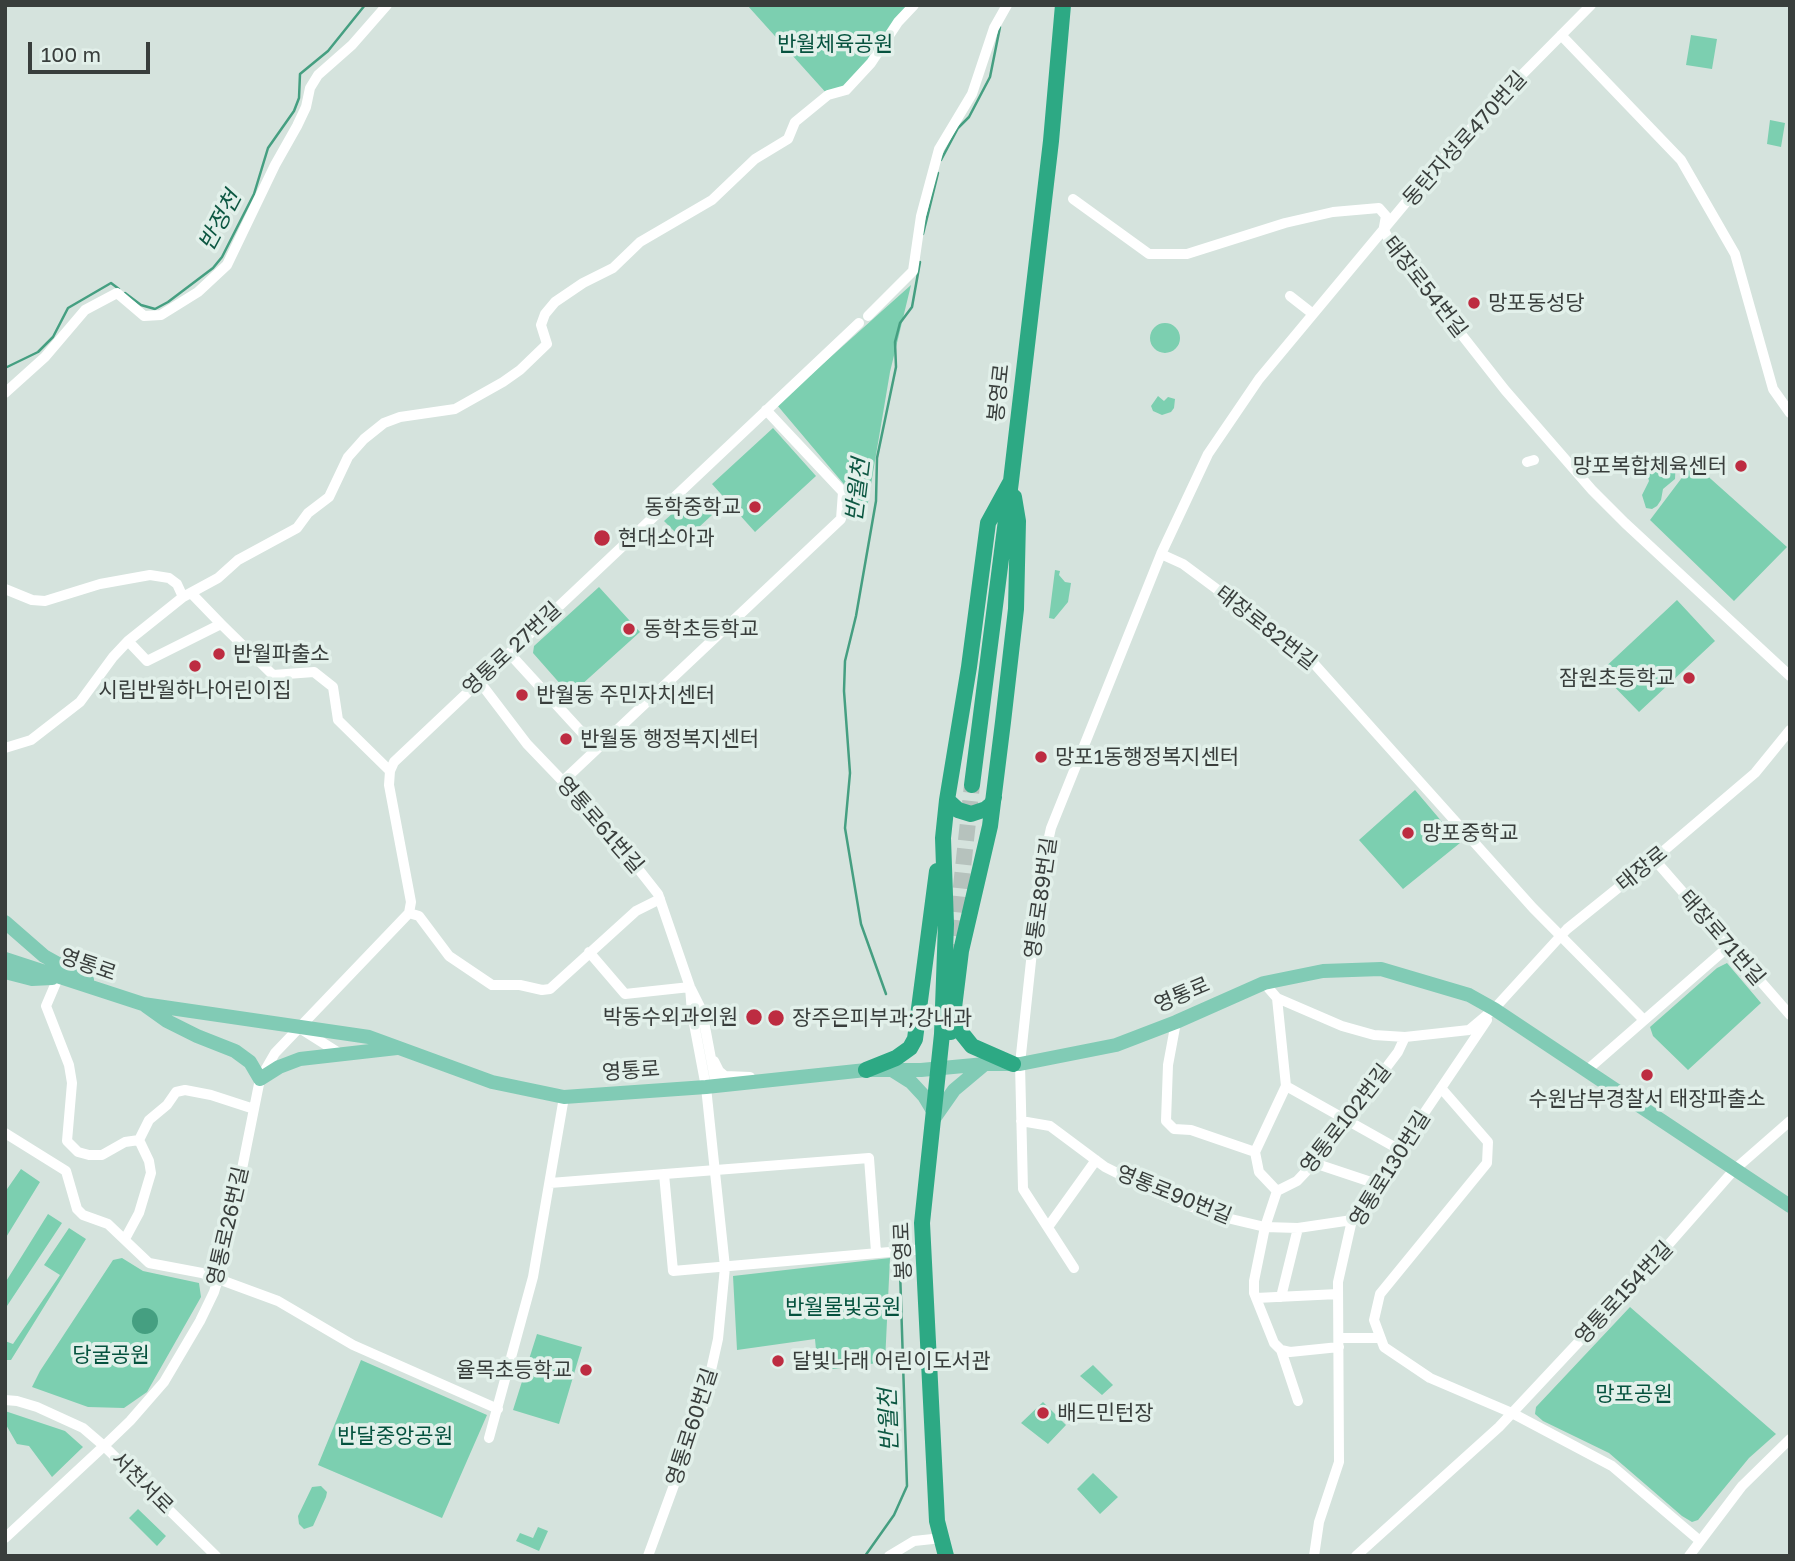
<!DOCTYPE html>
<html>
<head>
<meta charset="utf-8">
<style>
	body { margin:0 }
	#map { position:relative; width:1795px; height:1561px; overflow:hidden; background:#d5e3dd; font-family:"Golos Text",sans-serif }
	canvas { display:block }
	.frame { position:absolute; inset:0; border:7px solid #393e3c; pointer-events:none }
	.scale { position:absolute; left:28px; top:42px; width:122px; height:32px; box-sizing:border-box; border:4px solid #393e3c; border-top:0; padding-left:9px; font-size:21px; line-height:24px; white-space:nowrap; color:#393e3c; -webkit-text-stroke:5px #e2f0ea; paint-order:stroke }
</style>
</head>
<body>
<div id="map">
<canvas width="1795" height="1561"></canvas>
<div class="frame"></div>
<div class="scale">100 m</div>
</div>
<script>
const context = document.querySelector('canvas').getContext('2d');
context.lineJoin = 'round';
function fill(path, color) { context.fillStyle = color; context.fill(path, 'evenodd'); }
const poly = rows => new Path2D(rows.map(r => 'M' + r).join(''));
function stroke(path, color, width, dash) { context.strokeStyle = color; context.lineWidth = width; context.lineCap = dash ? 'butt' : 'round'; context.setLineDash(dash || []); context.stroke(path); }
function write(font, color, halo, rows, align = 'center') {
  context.font = font + ' "Golos Text","Noto Sans KR",sans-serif'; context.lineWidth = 7; context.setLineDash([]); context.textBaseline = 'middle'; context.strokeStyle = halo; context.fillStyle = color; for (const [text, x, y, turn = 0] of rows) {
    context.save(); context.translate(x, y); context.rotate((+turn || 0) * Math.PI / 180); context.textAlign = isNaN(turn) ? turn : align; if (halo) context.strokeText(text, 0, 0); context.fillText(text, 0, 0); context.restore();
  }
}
fill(poly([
	[747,5,914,5,846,90,828,95],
	[1691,35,1717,39,1712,69,1686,65],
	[1770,120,1785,123,1781,147,1767,144],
	[911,285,890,372,866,514,847,515,848,489,777,405],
	'1150 338a15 15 0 1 1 30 0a15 15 0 1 1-30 0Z',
	[1158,396,1164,401,1168,397,1175,399,1174,408,1171,412,1162,415,1153,411,1151,406],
	[773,428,816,476,755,532,712,484],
	[1676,457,1675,479,1663,489,1661,500,1657,506,1652,509,1646,508,1642,495,1649,481,1647,473,1648,460,1663,461],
	[1693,463,1787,547,1734,601,1650,520],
	[693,495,712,515,684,541,664,521],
	[1055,570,1060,571,1059,575,1065,582,1071,583,1068,602,1054,619,1049,618],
	[599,587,640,632,570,695,533,653,534,646],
	[1677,600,1715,641,1639,712,1600,672],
	[1415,790,1460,843,1403,889,1359,840],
	[1727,963,1761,1003,1688,1070,1653,1036,1650,1027,1717,968],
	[21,1169,40,1182,5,1239,5,1192],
	[48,1214,62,1223,5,1309,5,1283],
	[69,1228,86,1239,11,1360,5,1360,5,1341,13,1344,60,1275,44,1265],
	[122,1258,143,1271,199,1283,201,1297,147,1392,124,1408,88,1407,32,1387,40,1371,113,1260],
	[890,1258,885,1362,818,1371,815,1339,737,1350,733,1276],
	[1630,1307,1776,1434,1749,1458,1698,1520,1692,1522,1682,1516,1609,1453,1543,1421,1535,1414,1536,1407],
	[537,1334,582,1347,559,1424,513,1410],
	[361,1360,487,1415,442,1518,318,1465],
	[1093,1365,1113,1385,1102,1395,1080,1376],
	[1043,1402,1066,1425,1048,1444,1021,1423],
	[5,1411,65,1431,83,1447,52,1477,29,1446,17,1444,5,1423],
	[1093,1473,1118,1497,1100,1514,1077,1489],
	[321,1486,327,1492,326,1497,313,1526,304,1529,299,1524,298,1516,312,1487],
	[138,1509,166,1536,157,1546,129,1518],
	[538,1527,548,1531,539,1551,516,1541,520,1533,533,1538]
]), '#7ccfb0');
fill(poly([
	'132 1321a13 13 0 1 1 26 0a13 13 0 1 1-26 0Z'
]), '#459f81');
stroke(poly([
	[941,160,958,128,969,117,990,77,1000,27],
	[923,234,938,173],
	[125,293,141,305,155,309,168,302,213,268,222,257,254,194,268,148,294,111,299,98,300,74,328,51,365,5],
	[5,368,38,352,53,337,68,308,111,283,119,289],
	[886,994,861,924,845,828,850,773,844,691,845,661,856,616,876,501,877,458,896,367,895,342,900,323,912,307,920,262],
	[865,1556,894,1515,907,1486,900,1270]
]), '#459f81', 2.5);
stroke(poly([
	[953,960,972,785]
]), '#b6c2bd', 16, [16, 8]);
stroke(poly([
	[1561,35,1681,160,1735,254,1773,389,1790,413],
	[1073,199,1149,254,1187,254,1285,223,1333,212,1379,208,1386,216,1384,227],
	[1384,230,1392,246,1505,390,1592,490,1625,523,1790,676],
	[1290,296,1313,314],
	[868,316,913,271,921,216,939,149,972,94,994,28,1007,5],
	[5,393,45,357,85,310,117,293,144,316,161,315,198,292,227,265,275,165,297,126,306,107,310,88,318,75,352,45,387,5],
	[1527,462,1534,460],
	[1161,554,1183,564,1308,657,1533,908,1644,1020],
	[5,589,32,600,45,601,100,584,150,575,169,578,177,584,183,597],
	[191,593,221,624],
	[128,641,147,661,221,624,273,675,314,672,333,687,338,720,390,771],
	[509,653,597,749],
	[479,681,527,744,599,819,658,894,690,987,702,1011,716,1085],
	[5,748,31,740,80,702,113,657,128,641,183,597,218,578,238,560,297,528,308,513,329,497,348,457,364,439,384,423,400,417,455,409,503,382,520,370,547,344,541,325,545,314,555,302,583,283,613,268,640,242,712,200,755,159,788,139,795,122,828,95,846,90,871,63,898,22,914,5],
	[563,781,841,519,843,492,766,410],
	[1654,859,1790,1015],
	[409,913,419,916,449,956,492,985,520,985,542,990,550,989,636,911,660,899],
	[589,952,625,994,690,987],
	[58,978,46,1006,69,1065,72,1083,67,1141,78,1152,89,1155,102,1155,125,1142,139,1140,149,1120,167,1105,176,1092,185,1090,211,1095,254,1109],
	[1277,998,1342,1026,1374,1035,1405,1037,1469,1030,1494,1009,1567,929,1654,859,1755,773,1790,730],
	[1176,1022,1168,1065,1166,1121,1174,1129,1191,1130,1255,1152,1259,1172,1277,1191],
	[301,1029,339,1053],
	[714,1061,719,1071,725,1076,750,1077],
	[1586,1071,1728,947],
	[1286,1086,1400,1150],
	[1441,1088,1488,1142,1487,1163,1380,1294,1374,1320,1384,1347,1430,1378,1512,1413,1612,1466,1700,1541],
	[1021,1121,1050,1126,1105,1167,1155,1192,1210,1214,1265,1227,1298,1228,1352,1220],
	[5,1133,66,1171,77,1209,83,1215,108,1224,149,1263,202,1273,278,1301,353,1345,498,1409],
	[1255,1152,1286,1086,1277,998,1264,983],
	[1314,1163,1377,1184],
	[664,1174,673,1271,924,1249],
	[550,1183,869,1158,876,1252],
	[1048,1227,1096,1160],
	[125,1239,139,1213,151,1173,149,1161,139,1140],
	[1074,1268,1023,1189,1020,1064,1040,877,1051,828,1161,554,1208,454,1259,379,1433,170,1495,102,1591,5],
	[1281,1297,1298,1228],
	[1256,1298,1338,1294],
	[1339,1338,1380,1338],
	[1339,1347,1290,1352,1281,1350,1274,1343,1254,1293,1254,1281,1265,1227,1277,1191,1297,1181,1314,1163,1398,1052,1405,1037],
	[1281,1350,1298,1401],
	[5,1400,17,1401,37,1407,83,1428,104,1446,130,1421,164,1382,200,1321,214,1292,224,1259,260,1079,275,1053,409,913,411,902,389,785,390,771,394,762,859,323],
	[489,1438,533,1277,564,1097],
	[5,1538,104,1446,216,1556],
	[648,1556,703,1406,718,1339,725,1267,706,1087,692,1013,690,987],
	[889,1556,914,1541,942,1538],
	[1314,1556,1319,1522,1339,1462,1338,1282,1352,1220,1487,1020],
	[1356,1556,1499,1427,1647,1269,1734,1170,1790,1121],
	[1689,1556,1742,1486,1790,1439]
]), '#fff', 10);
stroke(poly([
	[5,922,44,956,87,980],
	[5,959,143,1004,369,1037,492,1082,564,1097,706,1087,866,1070,921,1070,985,1064,1020,1064,1116,1045,1176,1022,1264,983,1323,971,1381,969,1469,995,1494,1009,1790,1206],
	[5,972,32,979,52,978],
	[146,1006,167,1021,197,1036,235,1051,250,1062,260,1079,279,1067,300,1059,397,1048],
	[892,1070,911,1082,924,1096,933,1111],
	[933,1120,954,1090,985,1064]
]), '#81cbb5', 14);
stroke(poly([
	[972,785,1011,481,1051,141,1063,5],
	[947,800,958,810,971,814,986,809,992,804,994,797],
	[952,1021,972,1046,1013,1064],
	[951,1032,961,951,990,826,1003,722,1016,609,1018,521,1014,497],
	[866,1070,896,1058,910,1048,915,1039,937,871],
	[946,1556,937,1521,922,1223,942,1034,946,924,943,838,947,800,969,667,988,523,1011,481]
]), '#2da984', 16);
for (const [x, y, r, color] of [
	[1474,303,7,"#bd2c41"],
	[1741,466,7,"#bd2c41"],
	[755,507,7,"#bd2c41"],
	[602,538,9,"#bd2c41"],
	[629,629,7,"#bd2c41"],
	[219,654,7,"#bd2c41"],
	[195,666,7,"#bd2c41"],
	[1689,678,7,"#bd2c41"],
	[522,695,7,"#bd2c41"],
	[566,739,7,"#bd2c41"],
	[1041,757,7,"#bd2c41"],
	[1408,833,7,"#bd2c41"],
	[754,1017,9,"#bd2c41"],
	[776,1018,9,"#bd2c41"],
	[1647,1075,7,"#bd2c41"],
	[778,1361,7,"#bd2c41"],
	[586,1370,7,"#bd2c41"],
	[1043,1413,7,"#bd2c41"]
]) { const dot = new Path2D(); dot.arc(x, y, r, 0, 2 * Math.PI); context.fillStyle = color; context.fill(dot); stroke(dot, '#e2f0ea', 2.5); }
write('21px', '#05523e', '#e2f0ea', [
	["반월체육공원",835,44],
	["반월물빛공원",843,1307],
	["당굴공원",111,1355],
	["망포공원",1634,1394],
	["반달중앙공원",395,1436]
]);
write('21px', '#393e3c', '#e2f0ea', [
	["동탄지성로470번길",1465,139,-48],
	["태장로54번길",1425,287,52],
	["봉영로",999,393,-84],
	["태장로82번길",1266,628,38],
	["영통로 27번길",512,649,-43],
	["영통로61번길",600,825,49],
	["태장로",1642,869,-39],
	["영통로89번길",1041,898,-82],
	["태장로71번길",1722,938,49],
	["영통로",88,965,19],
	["영통로",1182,995,-23],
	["영통로",631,1071,-4],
	["영통로102번길",1346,1119,-52],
	["영통로130번길",1390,1169,-58],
	["영통로90번길",1174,1195,22],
	["영통로26번길",228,1226,-77],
	["봉영로",903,1251,-92],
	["영통로154번길",1624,1293,-47],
	["영통로60번길",692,1427,-72],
	["서천서로",142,1483,45]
]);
write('21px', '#393e3c', '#e2f0ea', [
	["망포동성당",1488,303],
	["망포복합체육센터",1727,466,"right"],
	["동학중학교",741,507,"right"],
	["현대소아과",618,538],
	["동학초등학교",643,629],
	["반월파출소",233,654],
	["잠원초등학교",1675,678,"right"],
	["시립반월하나어린이집",195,690,"center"],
	["반월동 주민자치센터",536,695],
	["반월동 행정복지센터",580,739],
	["망포1동행정복지센터",1055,757],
	["망포중학교",1422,833],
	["박동수외과의원",738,1017,"right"],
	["장주은피부과;강내과",792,1018],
	["수원남부경찰서 태장파출소",1647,1099,"center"],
	["달빛나래 어린이도서관",792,1361],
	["율목초등학교",572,1370,"right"],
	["배드민턴장",1057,1413]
], 'left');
write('italic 23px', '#0d5742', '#e2f0ea', [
	["반정천",220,221,-62],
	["반월천",858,490,-83],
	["반월천",889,1420,-92]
]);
</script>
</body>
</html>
